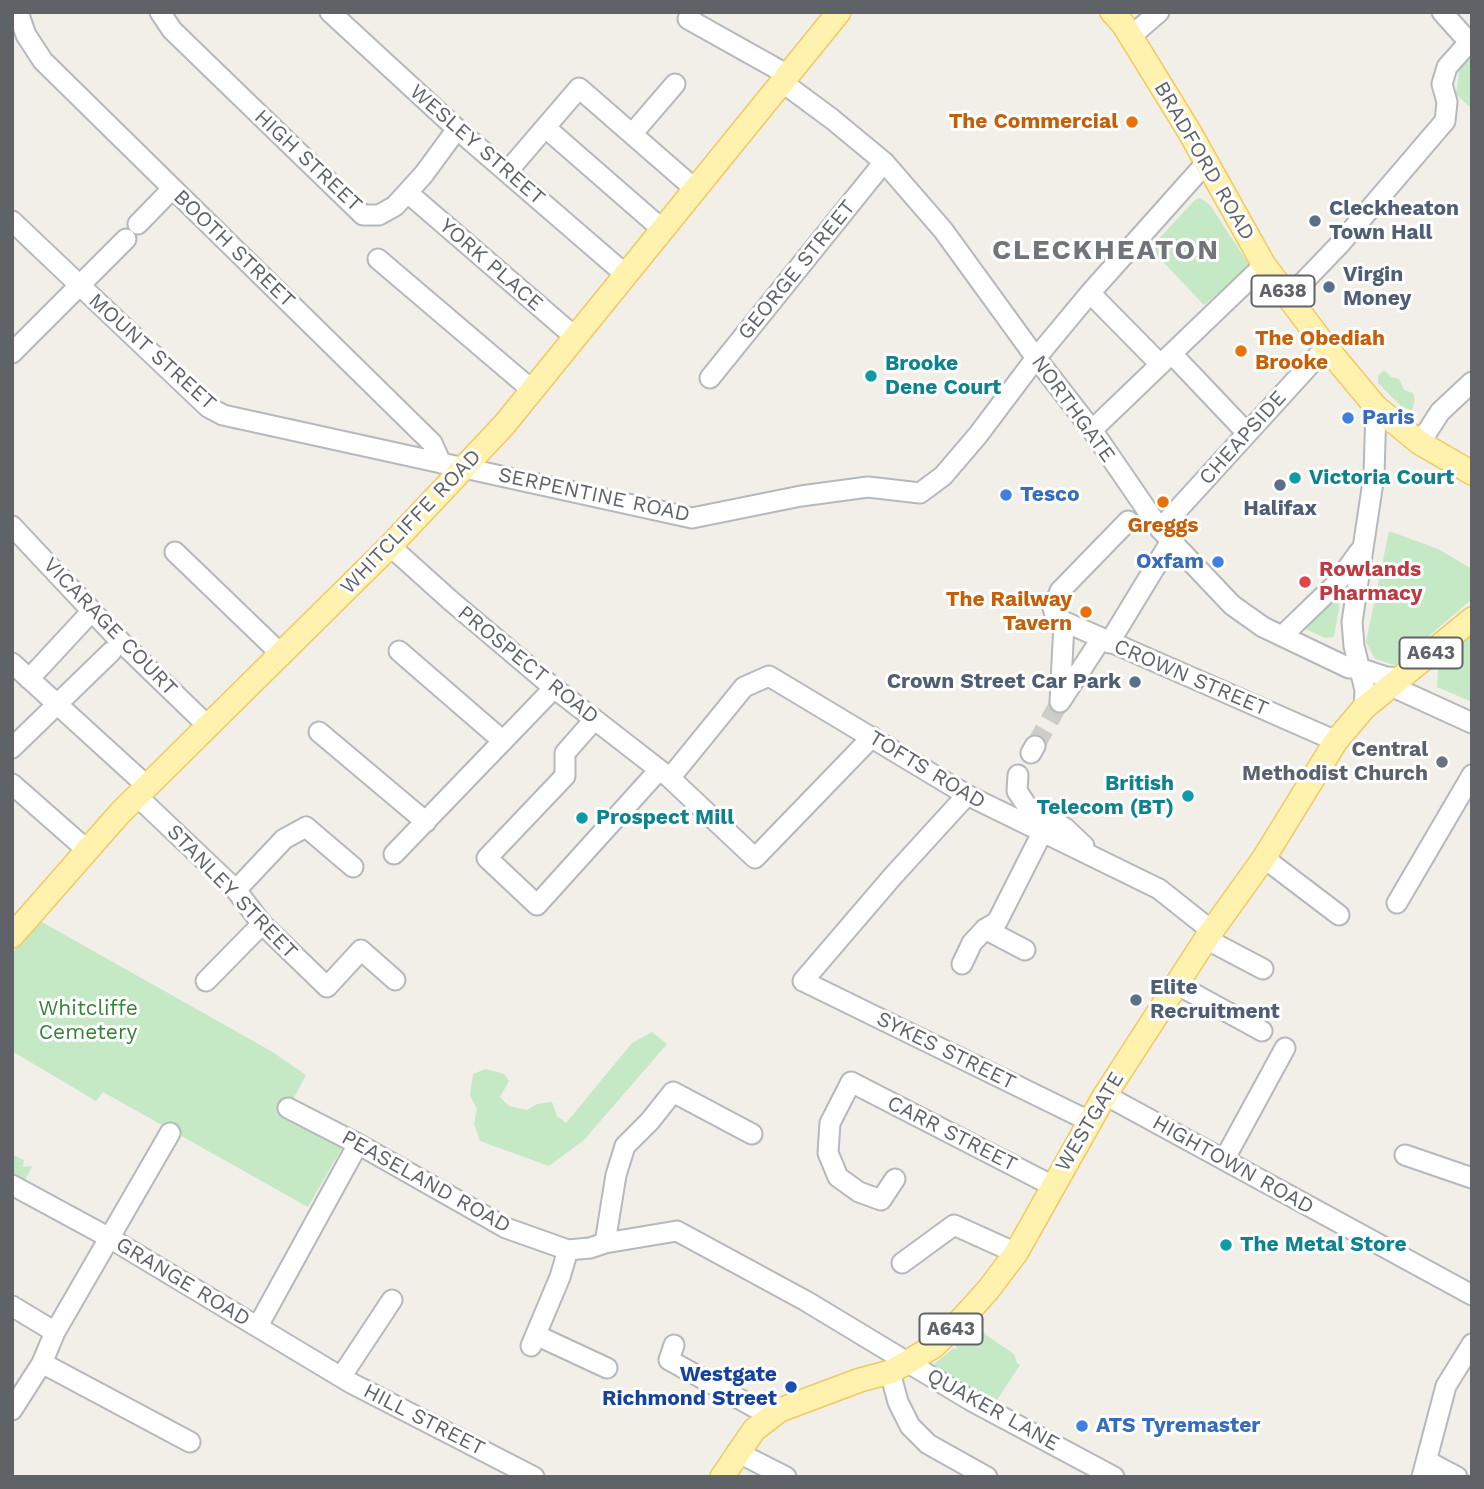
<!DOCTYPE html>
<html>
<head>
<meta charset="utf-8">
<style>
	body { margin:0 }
	#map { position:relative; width:1484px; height:1489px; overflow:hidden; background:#f1efe8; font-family:"Work Sans",sans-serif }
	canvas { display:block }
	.frame { position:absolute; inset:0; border:14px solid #5f6368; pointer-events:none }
</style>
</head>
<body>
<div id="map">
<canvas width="1484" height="1489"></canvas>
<div class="frame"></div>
</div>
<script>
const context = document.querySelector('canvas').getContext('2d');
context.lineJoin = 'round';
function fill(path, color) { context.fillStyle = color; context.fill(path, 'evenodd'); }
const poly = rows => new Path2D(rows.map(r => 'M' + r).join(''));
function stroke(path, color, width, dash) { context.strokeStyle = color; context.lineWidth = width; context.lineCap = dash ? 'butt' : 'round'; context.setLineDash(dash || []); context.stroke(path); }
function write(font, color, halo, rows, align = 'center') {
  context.font = font + ' "Work Sans",sans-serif'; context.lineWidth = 6; context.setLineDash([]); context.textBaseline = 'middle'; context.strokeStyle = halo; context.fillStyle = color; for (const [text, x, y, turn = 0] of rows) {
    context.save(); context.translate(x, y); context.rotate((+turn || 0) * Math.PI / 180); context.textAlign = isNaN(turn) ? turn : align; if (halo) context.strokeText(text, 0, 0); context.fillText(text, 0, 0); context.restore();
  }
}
fill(poly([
	[1472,53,1472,109,1456,94,1460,65],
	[1200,198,1210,205,1250,266,1204,305,1150,248,1195,200],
	[1384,370,1391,377,1399,379,1404,390,1413,393,1415,399,1412,410,1402,407,1378,383,1378,376],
	[1389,531,1438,549,1472,569,1472,599,1395,665,1375,659,1366,642],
	[1343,584,1334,637,1325,638,1301,627],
	[1472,634,1472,702,1437,687,1438,668,1442,658],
	[40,921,271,1051,306,1075,283,1118,342,1148,308,1207,103,1092,96,1101,12,1051,12,1011,14,1006,12,1004,12,953],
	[652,1032,667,1044,584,1140,549,1166,480,1141,474,1124,477,1109,470,1095,473,1074,486,1069,504,1074,509,1081,500,1097,509,1106,527,1110,537,1104,552,1102,557,1116,566,1123,632,1043],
	[12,1154,24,1160,23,1167,32,1166,22,1187,12,1181],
	[975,1326,980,1326,986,1335,1014,1354,1017,1363,1020,1365,993,1406,971,1395,934,1364,954,1348,957,1350,956,1345]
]), '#c5e8c5');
stroke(poly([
	[1035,746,1060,702]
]), '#ccccc8', 19, [19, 10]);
const minor = poly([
	[18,12,26,35,43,61,432,443,441,463],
	[160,12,172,30,363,215,379,215,395,206,424,174,457,129],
	[330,12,457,129,626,275],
	[691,12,688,19,788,75],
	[1442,12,1469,42],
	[1130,37,1159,12],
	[782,82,832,119,884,162,943,230,1036,358,1092,430,1160,529,1232,605,1263,627,1349,668,1359,668,1386,677,1401,678],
	[546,128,663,230],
	[632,134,675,84],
	[507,172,579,88,695,189],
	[408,193,575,337],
	[12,221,208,407,223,415,692,518,801,496,868,487,920,493,943,476,978,435,1036,358,1090,293,1206,163],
	[138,224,172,189],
	[378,259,532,390],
	[1090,293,1160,364],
	[1288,298,1339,245,1445,121,1447,102,1442,84,1447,67,1472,39],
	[12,353,126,239],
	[1172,354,1247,433],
	[710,378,884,162],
	[1092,430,1264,265],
	[1420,443,1440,412,1472,382],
	[1128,521,1060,591,1053,608,1056,618,1336,741],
	[12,526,121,642,209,727],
	[1160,529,1326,347],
	[390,546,450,600,554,688,670,778,755,858,872,737],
	[175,552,282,655],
	[1282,636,1336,584,1359,552],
	[1109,643,1171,541],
	[399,651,503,741],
	[12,663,148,787],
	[29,679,92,611],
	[1391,686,1472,723],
	[1060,702,1064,623],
	[1060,702,1101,639],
	[1364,708,1365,690,1354,646,1352,622,1374,475,1376,407],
	[594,720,565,753,565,776,487,858,537,905,659,770],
	[319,732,426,822],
	[12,748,111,652],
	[1031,753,1035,746],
	[1018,775,1017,791,1027,806,1065,828,1084,846],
	[670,778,744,687,769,676,967,795,1159,889,1212,931],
	[12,784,87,850],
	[967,795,893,876,803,981,1089,1121],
	[138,797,236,890,262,924,327,987,361,950,395,980],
	[394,854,554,688],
	[1264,858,1339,915],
	[236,890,284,839,306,827,353,867],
	[1397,903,1472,775],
	[985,929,1025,950],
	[1206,939,1263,969],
	[962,964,972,943,985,929,997,922,1042,833],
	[206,981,262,924],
	[1176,984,1262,1031],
	[1105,1095,1472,1295],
	[288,1108,358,1144,506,1228,568,1250,590,1248,605,1243,677,1231,806,1301,970,1400,1114,1477],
	[1405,1155,1472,1178],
	[1224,1160,1285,1048],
	[895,1179,881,1200,859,1192,838,1177,828,1153,830,1123,851,1082,1053,1186],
	[12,1185,108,1237,351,1383,534,1477],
	[605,1243,616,1175,625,1146,650,1121,673,1092,752,1134],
	[902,1263,954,1225,1016,1253],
	[12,1306,55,1332],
	[258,1326,358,1144],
	[536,1335,607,1368],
	[674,1345,669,1360,772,1417],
	[531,1346,560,1277,568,1250],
	[42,1363,190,1442],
	[890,1372,898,1402,910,1426,928,1444,987,1477],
	[341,1377,392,1300],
	[12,1410,42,1363,55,1332,170,1133],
	[737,1452,786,1477],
	[1427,1461,1457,1477],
	[1422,1477,1446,1386,1472,1344]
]);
const major = poly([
	[1112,12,1123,24,1189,131,1264,265,1326,347,1376,407,1420,443,1472,473],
	[12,936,120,813,390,546,504,425,839,12],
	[722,1477,754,1430,780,1410,860,1380,890,1372,908,1362,934,1346,960,1321,988,1290,1016,1253,1105,1095,1206,939,1264,858,1336,741,1364,708,1472,619]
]);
stroke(minor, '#b5b8bc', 23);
stroke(major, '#f2c960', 26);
stroke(minor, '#fff', 19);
stroke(major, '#fff2af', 23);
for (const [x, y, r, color] of [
	[1132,122,7,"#e8710a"],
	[1315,221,7,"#5c6f8a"],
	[1329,287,7,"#5c6f8a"],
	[1241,351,7,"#e8710a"],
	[871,376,7,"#0f9aa8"],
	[1348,418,7,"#3f7fe0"],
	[1295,478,7,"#0f9aa8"],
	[1280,485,7,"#5c6f8a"],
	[1006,495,7,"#3f7fe0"],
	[1163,502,7,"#e8710a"],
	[1218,562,7,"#3f7fe0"],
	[1305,582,7,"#e0444e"],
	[1086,612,7,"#e8710a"],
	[1135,682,7,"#5c6f8a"],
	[1442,762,7,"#6b7280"],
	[1188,796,7,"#0f9aa8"],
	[582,818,7,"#0f9aa8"],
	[1136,1000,7,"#5c6f8a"],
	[1226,1245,7,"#0f9aa8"],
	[791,1387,7,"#1a4fb4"],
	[1082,1426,7,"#3f7fe0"]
]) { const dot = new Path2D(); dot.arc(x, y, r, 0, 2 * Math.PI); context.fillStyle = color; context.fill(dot); stroke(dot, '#fff', 2.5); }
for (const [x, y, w] of [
	[1283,291,63],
	[1431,653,63],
	[951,1329,63]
]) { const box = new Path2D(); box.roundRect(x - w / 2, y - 15.5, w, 31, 5); context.fillStyle = '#fff'; context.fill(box); stroke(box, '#5f6368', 2); }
write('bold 19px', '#5f6368', null, [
	["A638",1283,291],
	["A643",1431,653],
	["A643",951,1329]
]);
write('bold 21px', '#c56008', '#fff', [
	["The Commercial",1118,122],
	["The Obediah",1255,339,"left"],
	["Brooke",1255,363,"left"],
	["Greggs",1163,526,"center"],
	["The Railway",1072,600],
	["Tavern",1072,624]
], 'right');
write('21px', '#5f6368', '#fff', [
	["WESLEY STREET",477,145,41],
	["HIGH STREET",308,161,43],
	["BRADFORD ROAD",1204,161,60],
	["BOOTH STREET",234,249,44],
	["YORK PLACE",491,265,41],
	["GEORGE STREET",797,270,-51],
	["MOUNT STREET",152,352,42],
	["NORTHGATE",1073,409,54],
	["CHEAPSIDE",1243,438,-48],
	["SERPENTINE ROAD",594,495,12],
	["WHITCLIFFE ROAD",411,522,-46],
	["VICARAGE COURT",110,627,46],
	["PROSPECT ROAD",528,665,39],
	["CROWN STREET",1191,678,23],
	["TOFTS ROAD",927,770,31],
	["STANLEY STREET",232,892,46],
	["SYKES STREET",946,1051,26],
	["WESTGATE",1090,1122,-59],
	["CARR STREET",952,1134,27],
	["HIGHTOWN ROAD",1233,1165,29],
	["PEASELAND ROAD",426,1182,29],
	["GRANGE ROAD",183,1282,31],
	["QUAKER LANE",993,1410,29],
	["HILL STREET",424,1420,27]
]);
write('bold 21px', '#4e5e75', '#fff', [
	["Cleckheaton",1329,209],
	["Town Hall",1329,233],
	["Virgin",1343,275],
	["Money",1343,299],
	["Halifax",1280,509,"center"],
	["Crown Street Car Park",1121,682,"right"],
	["Elite",1150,988],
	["Recruitment",1150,1012]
], 'left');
write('bold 21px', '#0d838f', '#fff', [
	["Brooke",885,364],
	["Dene Court",885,388],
	["Victoria Court",1309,478],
	["British",1174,784,"right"],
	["Telecom (BT)",1174,808,"right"],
	["Prospect Mill",596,818],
	["The Metal Store",1240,1245]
], 'left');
write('bold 21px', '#366cbe', '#fff', [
	["Paris",1362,418],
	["Tesco",1020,495],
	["Oxfam",1204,562,"right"],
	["ATS Tyremaster",1096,1426]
], 'left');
write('bold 21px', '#be3a42', '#fff', [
	["Rowlands",1319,570],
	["Pharmacy",1319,594]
], 'left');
write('bold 21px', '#5b616d', '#fff', [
	["Central",1428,750],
	["Methodist Church",1428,774]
], 'right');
write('21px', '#348238', '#fff', [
	["Whitcliffe",88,1009],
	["Cemetery",88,1033]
]);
write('bold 21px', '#164399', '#fff', [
	["Westgate",777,1375],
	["Richmond Street",777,1399]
], 'right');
context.letterSpacing = '2px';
write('bold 28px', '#70757a', '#fff', [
	["CLECKHEATON",1106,251]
]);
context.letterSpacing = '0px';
</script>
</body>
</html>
